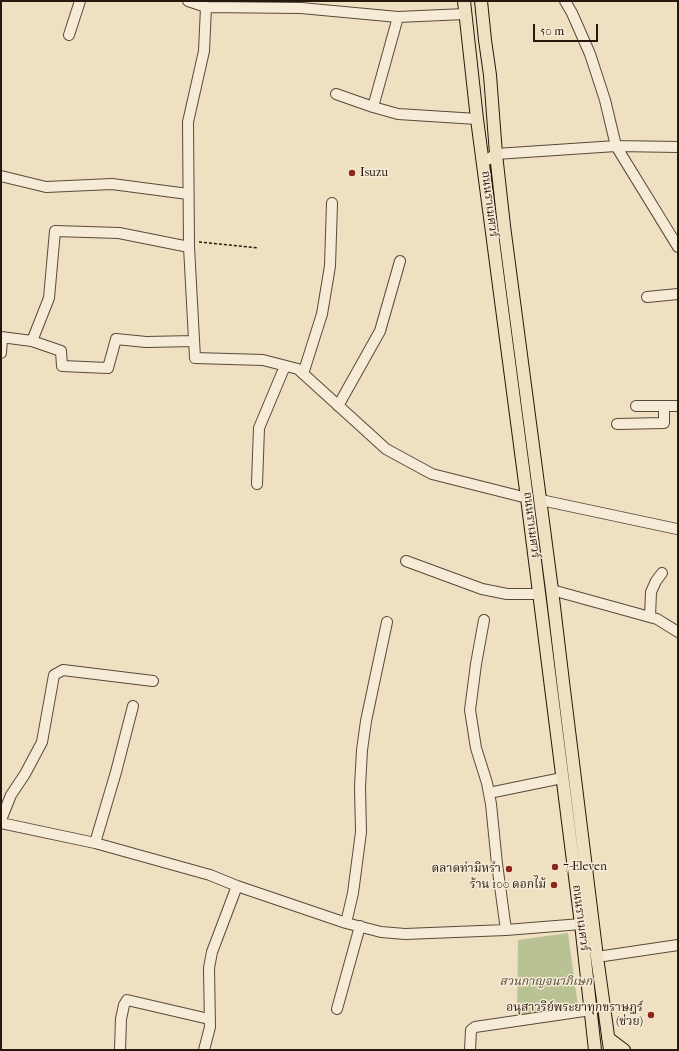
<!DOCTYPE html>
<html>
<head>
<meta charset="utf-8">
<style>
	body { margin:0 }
	#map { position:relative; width:679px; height:1051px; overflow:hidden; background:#efe0c2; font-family:"IM FELL French Canon",serif }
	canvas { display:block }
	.frame { position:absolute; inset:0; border:2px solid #27170c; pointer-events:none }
	.scale { position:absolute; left:533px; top:24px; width:65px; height:18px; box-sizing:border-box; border:2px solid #27170c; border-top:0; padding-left:5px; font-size:12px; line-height:14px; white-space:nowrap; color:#27170c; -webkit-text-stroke:3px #f5ebd7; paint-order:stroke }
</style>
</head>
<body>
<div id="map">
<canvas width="679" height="1051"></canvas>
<div class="frame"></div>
<div class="scale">50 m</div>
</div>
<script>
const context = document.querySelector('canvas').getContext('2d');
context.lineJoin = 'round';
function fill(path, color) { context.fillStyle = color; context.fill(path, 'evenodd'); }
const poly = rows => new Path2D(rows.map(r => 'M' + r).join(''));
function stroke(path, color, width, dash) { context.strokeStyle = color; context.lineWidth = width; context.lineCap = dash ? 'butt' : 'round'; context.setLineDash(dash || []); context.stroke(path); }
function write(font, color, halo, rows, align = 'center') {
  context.font = font + ' "IM FELL French Canon","Noto Serif Thai",serif'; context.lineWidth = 3; context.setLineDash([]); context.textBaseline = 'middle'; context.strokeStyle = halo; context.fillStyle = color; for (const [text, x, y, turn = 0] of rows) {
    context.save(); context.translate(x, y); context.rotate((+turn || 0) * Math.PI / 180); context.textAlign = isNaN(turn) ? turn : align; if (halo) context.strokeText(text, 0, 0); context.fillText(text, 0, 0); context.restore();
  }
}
fill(poly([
	[568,933,578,1006,517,1016,518,940]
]), '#b9c293');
const minor = poly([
	[188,1,206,7,301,8,398,17,465,14],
	[565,1,572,13,590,54,605,100,616,146,678,247],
	[206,7,204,51,188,122,189,247,195,358,263,360,298,369,386,449,432,474,527,498],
	[69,35,80,1],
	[336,94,373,107,398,114,477,119],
	[373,107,398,17],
	[484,162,496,154,616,146,678,147],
	[1,176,46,187,112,184,188,194],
	[647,297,678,294],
	[1,337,32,341,61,351,62,366,108,368,116,339,146,342,194,341],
	[32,341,49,298,55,231,119,233,189,247],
	[1,353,2,338],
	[303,374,322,314,330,266,332,203],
	[338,406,380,331,400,261],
	[636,406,678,406],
	[617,424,664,423,664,406],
	[257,484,259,428,285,366],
	[541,500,677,529],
	[406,561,482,589,507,594,539,594],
	[552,590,657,619,678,632],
	[650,617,651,592,656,581,662,573],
	[484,620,476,664,470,710,476,748,487,783,491,804,497,864,506,930],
	[489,793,562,778],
	[1,820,11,795,25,774,42,742,54,675,63,670,153,681],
	[1,823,95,843,210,875,237,886,346,923,381,932,405,934,506,930,581,924],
	[95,843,116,772,133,706],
	[346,923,353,893,361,832,360,787,362,750,366,721,387,622],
	[597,957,678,945],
	[337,1009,360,926],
	[120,1050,121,1019,124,1005,127,1000,209,1019],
	[204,1050,210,1027,209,968,212,952,237,886],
	[470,1050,471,1030,475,1027,591,1010]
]);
const major = poly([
	[464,1,477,119,527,498,581,924,595,1050],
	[481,1,485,40,490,75,496,154,504,226,552,590,564,690,597,957,610,1050],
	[608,1038,624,1050]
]);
stroke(minor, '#59493a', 12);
stroke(major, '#27170c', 14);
stroke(poly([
	[199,242,258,248]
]), '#27170c', 1.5, [3, 2]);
stroke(minor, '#f5ebd7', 10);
stroke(major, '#efe0c2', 12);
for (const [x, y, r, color] of [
	[352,173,4,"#8f2418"],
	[555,867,4,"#8f2418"],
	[509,869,4,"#8f2418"],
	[554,885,4,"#8f2418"],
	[651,1015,4,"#8f2418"]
]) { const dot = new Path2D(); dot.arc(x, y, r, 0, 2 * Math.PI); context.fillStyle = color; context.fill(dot); stroke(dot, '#f5ebd7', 1.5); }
write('12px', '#27170c', '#f5ebd7', [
	["Isuzu",360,173,"left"],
	["7-Eleven",563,867,"left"],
	["ตลาดท่ามิหรำ",501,869],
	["ร้าน 100 ดอกไม้",546,885],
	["อนุสาวรีย์พระยาทุกขราษฎร์",643,1008],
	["(ช่วย)",643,1022]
], 'right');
write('12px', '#27170c', '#f5ebd7', [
	["ถนนราเมศวร์",489,204,83],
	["ถนนราเมศวร์",531,525,83],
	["ถนนราเมศวร์",580,918,83]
]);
write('italic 12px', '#534a34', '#f5ebd7', [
	["สวนกาญจนาภิเษก",546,982]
]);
</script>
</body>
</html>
